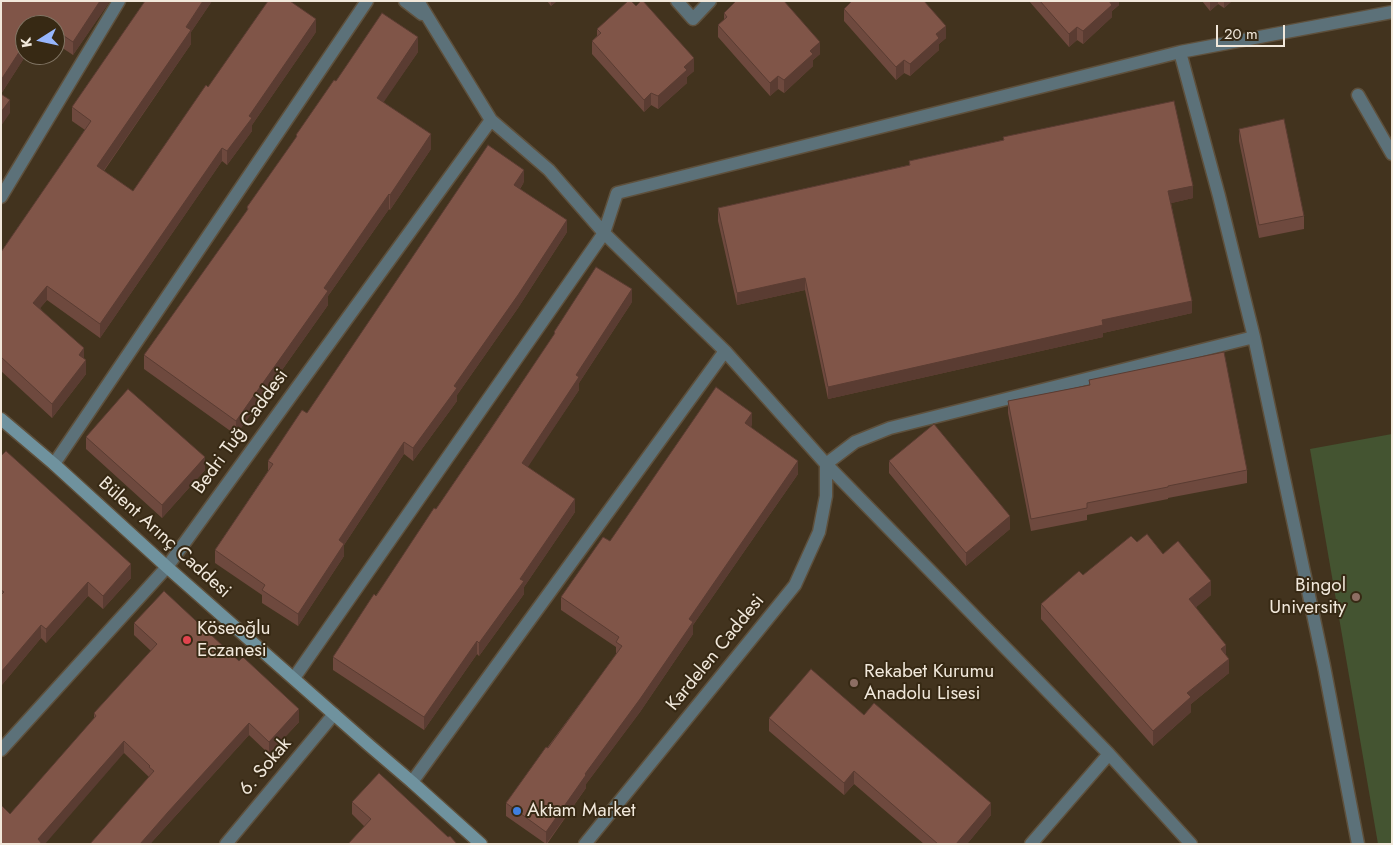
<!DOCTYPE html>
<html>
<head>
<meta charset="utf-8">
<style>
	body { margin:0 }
	#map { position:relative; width:1393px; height:845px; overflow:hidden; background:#42331e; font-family:Jost,sans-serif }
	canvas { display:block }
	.frame { position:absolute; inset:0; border:2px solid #f1e8db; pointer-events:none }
	.north { position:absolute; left:15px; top:15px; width:50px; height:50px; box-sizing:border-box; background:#372914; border:1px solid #817564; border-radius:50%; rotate:260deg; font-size:14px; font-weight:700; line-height:20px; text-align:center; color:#f1e8db }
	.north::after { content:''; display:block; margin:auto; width:18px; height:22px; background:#97b6fd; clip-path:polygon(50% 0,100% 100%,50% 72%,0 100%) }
	.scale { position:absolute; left:1216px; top:25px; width:69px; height:22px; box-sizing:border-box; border:2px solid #f1e8db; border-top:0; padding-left:6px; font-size:15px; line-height:18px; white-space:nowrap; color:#f1e8db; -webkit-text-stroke:4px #372914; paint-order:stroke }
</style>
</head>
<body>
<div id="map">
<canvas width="1393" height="845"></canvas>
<div class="frame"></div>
<div class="north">K</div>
<div class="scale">20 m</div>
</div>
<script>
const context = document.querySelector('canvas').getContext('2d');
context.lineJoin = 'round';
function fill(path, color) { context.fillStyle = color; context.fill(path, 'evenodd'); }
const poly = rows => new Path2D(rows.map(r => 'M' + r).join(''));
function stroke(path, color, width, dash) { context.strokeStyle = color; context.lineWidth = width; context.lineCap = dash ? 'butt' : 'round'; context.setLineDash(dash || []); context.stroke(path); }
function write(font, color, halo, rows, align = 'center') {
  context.font = font + ' Jost,sans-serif'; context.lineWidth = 4; context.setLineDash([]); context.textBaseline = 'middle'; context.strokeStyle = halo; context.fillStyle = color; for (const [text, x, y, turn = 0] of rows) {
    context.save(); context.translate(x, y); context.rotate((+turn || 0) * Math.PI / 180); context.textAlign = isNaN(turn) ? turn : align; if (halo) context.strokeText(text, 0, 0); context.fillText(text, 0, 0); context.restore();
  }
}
fill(poly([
	[1392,434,1392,844,1378,844,1310,449]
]), '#445431');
const street = poly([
	[405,1,422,14],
	[418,1,491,120,549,170,604,233,725,351,826,464,1109,754,1191,844],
	[677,1,693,19,710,1],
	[1180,52,1219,196,1254,337,1324,666,1358,844],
	[1358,95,1392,154],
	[1,197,119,1],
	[54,464,367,1],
	[294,678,604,233,617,193,1180,52,1392,12],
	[1,750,167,567,491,120],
	[412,782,725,351],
	[226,844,334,714],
	[585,844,795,585,819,532,826,496,826,464,855,442,890,428,1254,337],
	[1031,844,1109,754]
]);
const secondary = poly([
	[1,419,54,464,167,567,370,746,412,782,481,844]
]);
stroke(street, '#5e503c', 15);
stroke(secondary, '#5e503c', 15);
stroke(street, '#5c7179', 12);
stroke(secondary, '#6f929e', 12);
fill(poly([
	[1,1,110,1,73,55,55,43,55,25,25,25,25,55,26,55,1,94],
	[145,1,212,1,191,32,191,44,104,171,133,191,208,87,316,32,252,125,252,131,227,165,222,161,100,338,47,300,40,308,84,359,86,374,52,418,1,371,1,252,85,130,72,121,72,107],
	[547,1,557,1,551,6],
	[850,1,924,1,946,38,939,44,939,50,910,76,904,73,896,80,844,21,844,9,850,4],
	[1029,1,1119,1,1119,5,1112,11,1112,17,1083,44,1077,40,1069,47],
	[1202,1,1232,1,1224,8,1218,4,1210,11],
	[724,13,820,54,813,60,813,66,784,93,778,89,770,96,718,37,718,25,724,20],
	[597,29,694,71,687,77,687,83,658,109,651,105,644,112,592,54,592,41,597,36],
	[418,52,383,102,431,149,390,210,389,209,328,296,328,305,236,435,144,369,144,355,247,211,247,207,296,138,296,135,336,81],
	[1239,129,1304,216,1304,229,1259,238,1239,141],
	[1003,137,1193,198,1171,203,1192,313,1103,333,1103,337,828,399,805,290,737,305,718,221,718,208,909,165,909,161,1003,140],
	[524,182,520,189,567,232,518,308,457,395,457,401,413,461,404,454,344,545,344,556,298,626,262,603,262,595,215,563,215,550,268,471,268,461,307,413],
	[632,302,579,383,579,390,527,467,575,512,524,587,524,594,479,656,477,654,424,730,333,670,333,657,436,509,554,335,554,332],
	[1089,380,1247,470,1247,483,1168,498,1168,499,1087,515,1087,520,1031,531,1008,413,1008,401,1089,385],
	[752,425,751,427,798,474,693,625,693,634,640,712,586,784,586,788,547,844,546,844,506,816,506,803,616,655,616,647,561,610,561,597,610,541],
	[86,437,205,470,162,518,86,449],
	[1,456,131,578,103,609,88,596,46,643,41,638,1,686],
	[889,461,1010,529,966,566,889,473],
	[1137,542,1163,554,1211,595,1196,607,1226,656,1229,673,1191,704,1191,712,1153,746,1041,619,1041,604,1083,575],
	[134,623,299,722,269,754,249,735,150,844,90,844,149,777,124,753,10,814,94,719,94,713,151,651,134,635],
	[864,715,991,815,967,844,924,844,854,784,844,795,769,731,769,718],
	[352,802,448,837,364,826,352,814]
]), '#6e493e');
fill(poly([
	[100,1,110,1,73,55,73,42],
	[203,1,212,1,191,32,191,44,97,180,97,166],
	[551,1,557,1,551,6],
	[1119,1,1119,5,1112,11,1112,17,1083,44,1083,31,1109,2],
	[1210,1,1218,1,1218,4,1210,11],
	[1224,1,1232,1,1224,8],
	[316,19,316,32,252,125,252,131,227,165,227,151,249,116],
	[946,26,946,38,939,44,939,50,910,76,910,64,936,34],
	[1077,27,1077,40,1069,47,1069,34],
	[418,37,418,52,377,112,377,98],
	[820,42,820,54,813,60,813,66,784,93,784,80,810,51],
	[25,43,25,55,26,55,1,94,1,80],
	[694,58,694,71,687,77,687,83,658,109,658,96,684,67],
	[904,60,904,73,896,80,896,67],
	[778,76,778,89,770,96,770,83],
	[651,93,651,105,644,112,644,100],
	[10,100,10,113,1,126,1,112],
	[431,134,431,149,390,210,390,195],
	[222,148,222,161,100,338,100,324],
	[524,170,524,182,514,198,514,185],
	[1193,186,1193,198,1168,204,1168,191],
	[389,194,389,209,328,296,328,305,236,435,236,421,324,288],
	[567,220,567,232,518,308,457,395,457,401,413,461,413,448,454,386],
	[805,278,805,290,737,305,737,293],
	[47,286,47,300,33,316,33,303],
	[632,289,632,302,579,383,579,390,522,476,522,463,576,375],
	[1192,301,1192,313,1103,333,1103,337,828,399,828,387,1102,320],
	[84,348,84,361,79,355],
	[86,360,86,374,52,418,52,404],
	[752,413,752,425,745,435,745,423],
	[404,442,404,454,344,545,344,556,298,626,298,614,339,540],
	[205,457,205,470,162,518,162,505],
	[798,461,798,474,693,625,693,634,640,712,586,784,586,788,546,844,546,832,689,619],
	[575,499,575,512,524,587,524,594,479,656,479,643,520,579],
	[1010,516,1010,529,966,566,966,553],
	[131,564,131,578,103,609,103,596],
	[1211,581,1211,595,1189,613,1189,599],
	[88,582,88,596,46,643,46,629],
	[41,625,41,638,1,686,1,672],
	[477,641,477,654,424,730,424,717],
	[1226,645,1226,659,1221,649],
	[1229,659,1229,673,1191,704,1191,712,1153,746,1153,731,1187,693],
	[299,709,299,722,269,754,269,742],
	[249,723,249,735,150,844,140,844,168,812],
	[124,741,124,753,45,844,38,844,38,839],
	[854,771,854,784,844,795,844,783],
	[991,803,991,815,967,844,956,844]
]), '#5a3c32');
const building = poly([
	[1,1,100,1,73,42,55,30,55,25,48,25,40,19,37,25,25,25,25,43,1,80,1,1],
	[145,1,203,1,186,27,191,30,97,166,133,191,206,85,208,87,268,1,290,1,316,19,249,116,252,118,227,151,222,148,100,324,47,286,33,303,84,348,79,355,86,360,52,404,1,357,1,252,91,121,72,107,145,1],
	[628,1,631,1,636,6,641,1,643,1,694,58,684,67,687,70,658,96,651,93,644,100,592,41,601,33,597,29,628,1],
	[736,1,784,1,820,42,810,51,813,54,784,80,778,76,770,83,718,25,727,17,724,13,736,1],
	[852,1,924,1,946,26,936,34,939,38,910,64,904,60,896,67,844,9,852,1],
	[1040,1,1109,1,1112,5,1083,31,1077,27,1069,34,1040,1],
	[382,13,418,37,377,98,431,134,390,195,389,194,324,288,328,291,236,421,144,355,248,209,247,207,297,136,296,135,334,80,336,81,382,13],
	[1,94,10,100,1,112,1,94],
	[1174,101,1193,186,1168,191,1192,301,1102,320,1103,325,828,387,805,278,737,293,718,208,910,165,909,161,1004,140,1003,137,1174,101],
	[1284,119,1304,216,1259,225,1239,129,1284,119],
	[488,145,524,170,514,185,567,220,518,295,454,386,457,388,413,448,404,442,339,540,344,544,298,614,262,590,265,585,215,550,273,464,268,461,302,410,307,413,488,145],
	[596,267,632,289,576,375,579,377,522,463,575,499,520,579,524,581,479,643,477,641,424,717,333,657,374,594,376,596,434,508,436,509,490,430,555,333,554,332,596,267],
	[1224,352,1247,470,1168,486,1168,487,1087,503,1087,508,1031,519,1008,401,1090,385,1089,380,1224,352],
	[716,387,752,413,745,423,798,461,689,619,693,622,640,699,585,774,586,775,546,832,506,803,546,747,548,748,622,646,616,642,619,637,561,597,603,537,610,541,716,387],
	[128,389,205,457,162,505,86,437,128,389],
	[934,424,1010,516,966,553,889,461,934,424],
	[6,451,131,564,103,596,88,582,46,629,41,625,1,672,1,595,4,592,1,590,1,456,6,451],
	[1147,534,1163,554,1178,541,1211,581,1189,599,1226,645,1221,649,1229,659,1187,693,1191,697,1153,731,1041,604,1079,571,1083,575,1131,536,1137,542,1147,534],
	[164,591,239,661,243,657,299,709,269,742,249,723,168,812,140,844,90,844,154,771,149,767,150,766,124,741,38,839,42,844,1,844,1,805,10,814,96,716,94,713,157,644,134,623,164,591],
	[811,669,864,715,874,703,991,803,956,844,938,844,854,771,844,783,769,718,811,669],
	[379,773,448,837,450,836,457,844,348,844,371,819,352,802,379,773]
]);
fill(building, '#805548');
stroke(building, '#5a3c32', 1);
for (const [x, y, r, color] of [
	[1356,597,5,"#8d6e63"],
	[187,640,5,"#e0444e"],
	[854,683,5,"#8d6e63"],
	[517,811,5,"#3f7fe0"]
]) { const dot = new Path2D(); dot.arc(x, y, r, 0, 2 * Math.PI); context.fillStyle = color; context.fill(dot); stroke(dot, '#372914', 2); }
write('19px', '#f1e8db', '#372914', [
	["Bedri Tuğ Caddesi",241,432,-54],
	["Bülent Arınç Caddesi",164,538,42],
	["Kardelen Caddesi",716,653,-51],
	["6. Sokak",266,767,-50]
]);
write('19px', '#f1e8db', '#372914', [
	["Bingol",1346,586,"right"],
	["University",1346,608,"right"],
	["Köseoğlu",197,629],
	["Eczanesi",197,651],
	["Rekabet Kurumu",864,672],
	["Anadolu Lisesi",864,694],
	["Aktam Market",527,811]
], 'left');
</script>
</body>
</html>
